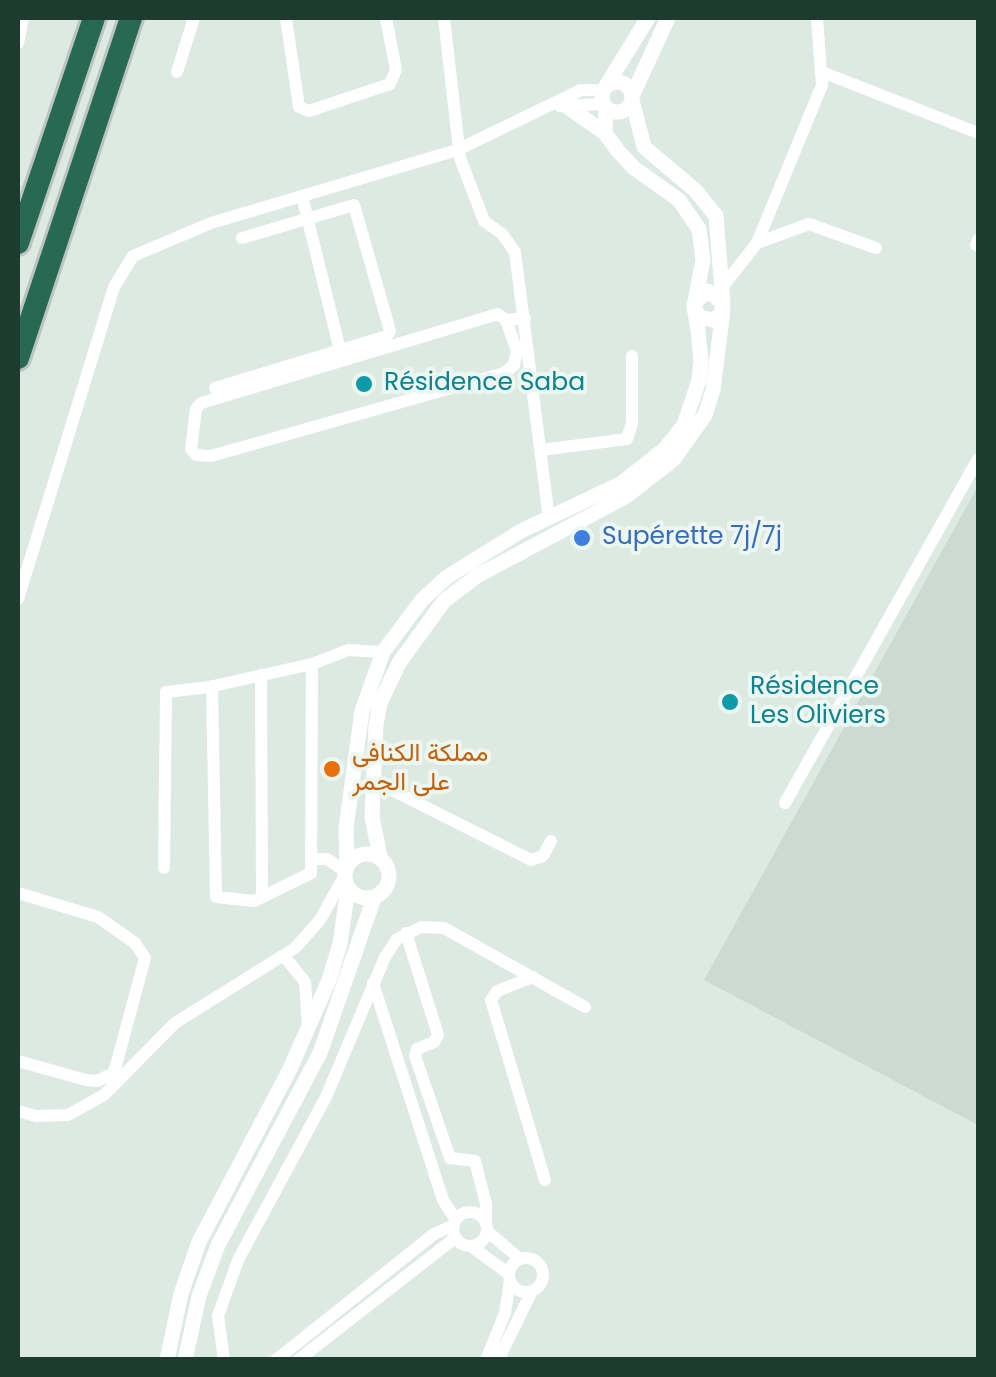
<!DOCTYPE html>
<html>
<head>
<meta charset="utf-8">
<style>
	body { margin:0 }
	#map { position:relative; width:996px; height:1377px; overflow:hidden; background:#ddeae3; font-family:Poppins,sans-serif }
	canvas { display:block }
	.frame { position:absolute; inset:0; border:20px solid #1e3b30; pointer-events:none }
</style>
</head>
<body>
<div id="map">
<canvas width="996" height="1377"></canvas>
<div class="frame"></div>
</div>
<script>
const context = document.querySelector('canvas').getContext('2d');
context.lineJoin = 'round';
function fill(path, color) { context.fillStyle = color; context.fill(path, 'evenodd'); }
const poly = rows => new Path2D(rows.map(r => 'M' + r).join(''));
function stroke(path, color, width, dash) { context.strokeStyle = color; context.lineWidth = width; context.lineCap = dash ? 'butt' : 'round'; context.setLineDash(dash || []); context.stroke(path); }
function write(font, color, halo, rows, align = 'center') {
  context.font = font + ' Poppins,Vazirmatn,sans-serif'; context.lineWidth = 8; context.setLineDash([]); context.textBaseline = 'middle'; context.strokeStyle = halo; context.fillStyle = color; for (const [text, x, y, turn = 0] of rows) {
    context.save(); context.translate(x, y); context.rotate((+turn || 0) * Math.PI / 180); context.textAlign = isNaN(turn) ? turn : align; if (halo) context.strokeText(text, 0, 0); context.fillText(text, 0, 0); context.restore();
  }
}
fill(poly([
	[978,486,978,1125,704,980]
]), '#cbdad2');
const motorway = poly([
	[18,243,94,18],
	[18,358,131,18]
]);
stroke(motorway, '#bcc4c1', 28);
stroke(poly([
	[286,18,299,107,309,111,390,84,396,70,386,18],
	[444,18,460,158,484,221,502,234,515,252,549,519],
	[18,43,23,18],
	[177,72,194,18],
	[822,72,978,133],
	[560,106,603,104],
	[302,196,340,350],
	[757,243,809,224,876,248],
	[976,245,978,240],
	[724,285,757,243,822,85,817,18],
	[506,320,517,351,514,365,504,373,211,456,196,455,191,449,196,409,201,403,498,314,506,320,525,318],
	[215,388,387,336,390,331,354,205,242,238],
	[541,450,627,439,632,424,632,356],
	[18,599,114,287,133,256,211,223,457,150,581,90,603,90],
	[312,664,348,650,383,652],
	[261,675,262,896],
	[372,780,531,860,543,856,551,841],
	[785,803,978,459],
	[313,859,327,859,345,871],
	[164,868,166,692,209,687,312,664,311,873,254,901,216,897,212,686],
	[18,893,98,917,135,943,145,958,114,1073,97,1081,86,1080,18,1061],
	[406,933,438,1035,434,1042,417,1049,415,1056,450,1158,475,1161,486,1204,486,1224],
	[284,956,305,982,308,1025],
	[533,977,497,991,491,1000,545,1180],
	[373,983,443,1200,456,1220],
	[18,1111,36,1116,68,1115,104,1095,175,1023,295,948,320,920,345,875],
	'453 1229a17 17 0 1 1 34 0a17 17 0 1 1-34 0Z',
	[487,1231,520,1259],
	[472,1247,509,1274],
	'509 1275a17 17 0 1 1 34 0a17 17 0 1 1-34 0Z',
	[224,1360,218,1316,238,1260,326,1097,385,957,397,939,421,927,444,928,585,1007],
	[276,1360,434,1234,454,1225],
	[298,1360,455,1238],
	[486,1360,505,1313,510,1281],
	[498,1360,532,1291]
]), '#fff', 12);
stroke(poly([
	'602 97a15 15 0 1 1 30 0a15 15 0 1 1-30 0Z',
	[606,86,648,18],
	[632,96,668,18],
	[632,100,644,147,696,191,716,216,723,303],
	[565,105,605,133],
	[606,108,605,133,618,151,634,168,679,200,699,229,703,260,695,302],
	'345 876a22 22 0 1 1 44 0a22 22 0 1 1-44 0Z',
	[380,857,372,817,376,725,380,703,399,663,444,601,477,576,625,497,674,459,705,415,713,390,723,310],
	[347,866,346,828,362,711,383,652,422,600,447,577,521,531,622,483,665,449,684,425,699,380,701,361,698,330,694,307,694,303,708,291,723,303,721,314,713,320,699,317,694,307],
	[167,1360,181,1294,199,1242,290,1069,329,980,340,944,348,887],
	[185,1360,199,1296,218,1245,320,1053,374,898]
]), '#fff', 15);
stroke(motorway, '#286954', 22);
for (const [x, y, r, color] of [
	[364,384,10,"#0f9aa8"],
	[582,538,10,"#3f7fe0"],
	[730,702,10,"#0f9aa8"],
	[332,769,10,"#e8710a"]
]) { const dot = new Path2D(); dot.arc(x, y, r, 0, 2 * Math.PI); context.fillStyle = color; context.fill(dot); stroke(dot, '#edf7f1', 4); }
write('25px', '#0d838f', '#edf7f1', [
	["Résidence Saba",384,384],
	["Résidence",750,688],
	["Les Oliviers",750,717]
], 'left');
write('25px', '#366cbe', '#edf7f1', [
	["Supérette 7j/7j",602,538]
], 'left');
write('25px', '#c56008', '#edf7f1', [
	["مملكة الكنافى",352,755],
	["على الجمر",352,784]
], 'left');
</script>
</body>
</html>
